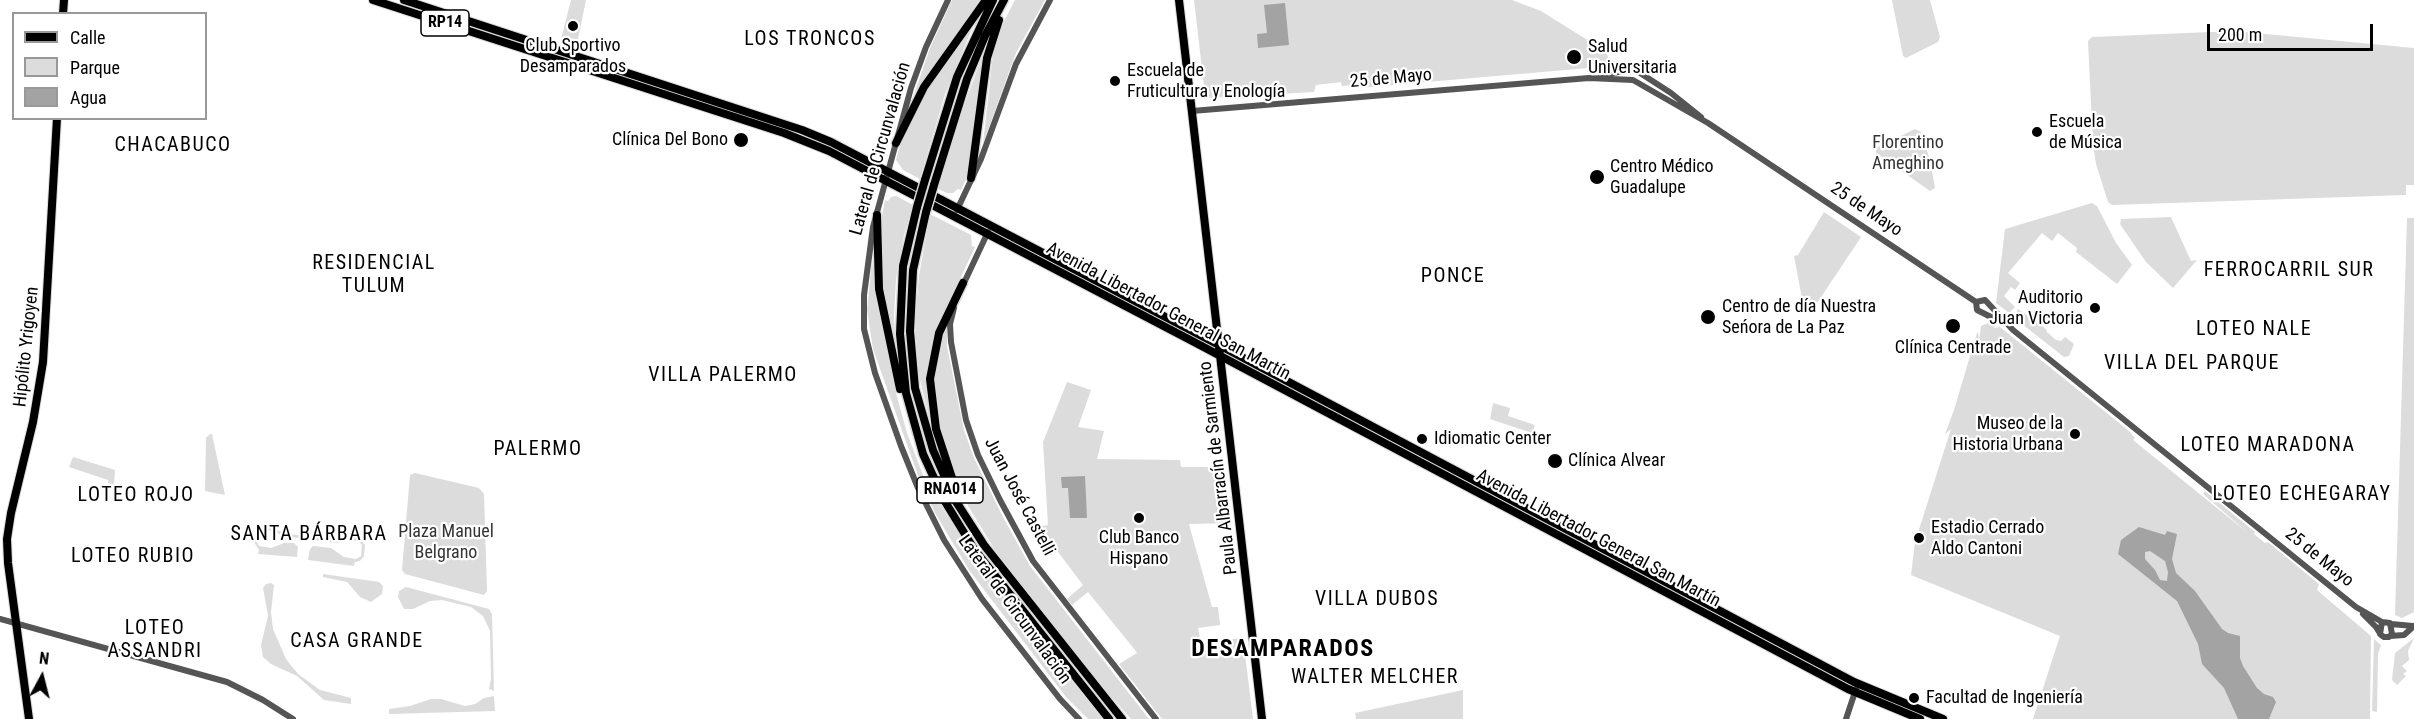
<!DOCTYPE html>
<html>
<head>
<meta charset="utf-8">
<style>
	body { margin:0 }
	#map { position:relative; width:2414px; height:719px; overflow:hidden; background:#fff; font-family:"Roboto Condensed",sans-serif }
	canvas { display:block }
	.legend { position:absolute; left:12px; top:12px; width:195px; height:108px; box-sizing:border-box; background:#fff; border:2px solid #999; margin:0; padding:8px 10px; list-style:none; font-size:18px; color:#000 }
	.legend li { display:flex; align-items:center; gap:12px; height:30px }
	.legend b { width:30px; border:2px solid #999 }
	.north { position:absolute; left:12px; top:647px; width:60px; height:60px; -webkit-text-stroke:4px #fff; paint-order:stroke; rotate:7deg; font-size:16px; font-weight:700; line-height:24px; text-align:center; color:#000 }
	.north::after { content:''; display:block; margin:auto; width:21px; height:27px; background:#000; clip-path:polygon(50% 0,100% 100%,50% 72%,0 100%) }
	.scale { position:absolute; left:2207px; top:24px; width:166px; height:27px; box-sizing:border-box; border:3px solid #000; border-top:0; padding-left:8px; font-size:18px; line-height:21px; white-space:nowrap; color:#000; -webkit-text-stroke:4px #fff; paint-order:stroke }
</style>
</head>
<body>
<div id="map">
<canvas width="2414" height="719"></canvas>
<ul class="legend">
<li><b style="height:8px;background:#000"></b>Calle</li>
<li><b style="height:16px;background:#dcdcdc"></b>Parque</li>
<li><b style="height:16px;background:#a3a3a3"></b>Agua</li>
</ul>
<div class="north">N</div>
<div class="scale">200 m</div>
</div>
<script>
const context = document.querySelector('canvas').getContext('2d');
context.lineJoin = 'round';
function fill(path, color) { context.fillStyle = color; context.fill(path, 'evenodd'); }
const poly = rows => new Path2D(rows.map(r => 'M' + r).join(''));
function stroke(path, color, width, dash) { context.strokeStyle = color; context.lineWidth = width; context.lineCap = dash ? 'butt' : 'round'; context.setLineDash(dash || []); context.stroke(path); }
function write(font, color, halo, rows, align = 'center') {
  context.font = font + ' "Roboto Condensed",sans-serif'; context.lineWidth = 4.5; context.setLineDash([]); context.textBaseline = 'middle'; context.strokeStyle = halo; context.fillStyle = color; for (const [text, x, y, turn = 0] of rows) {
    context.save(); context.translate(x, y); context.rotate((+turn || 0) * Math.PI / 180); context.textAlign = isNaN(turn) ? turn : align; if (halo) context.strokeText(text, 0, 0); context.fillText(text, 0, 0); context.restore();
  }
}
fill(poly([
	[571,0,586,0,576,49,560,43],
	[952,0,980,0,925,78,911,103,930,48],
	[1015,0,1045,0,1016,53,983,144,993,54,1002,25],
	[1194,0,1512,0,1541,11,1597,46,1602,43,1612,66,1369,87,1365,84,1342,86,1341,82,1316,85,1314,92,1208,98,1205,95],
	[1892,0,1930,0,1940,37,1938,42,1906,58,1903,56],
	[974,24,945,94,920,179,903,170,896,160,901,141,922,95],
	[2234,31,2414,48,2414,185,2406,185,2406,195,2112,205,2108,202,2096,164,2093,144,2088,41,2092,37],
	[987,43,968,175,961,190,958,189,953,193,947,193,938,189,940,179,965,103],
	[1915,129,1921,132,1930,160,1935,188,1930,191,1876,153,1876,148],
	[896,196,913,205,904,235,896,279,894,317,896,356,884,307,878,237,885,200,888,201,891,197],
	[2092,203,2097,206,2116,243,2132,265,2117,284,2076,252,2077,248,2058,233,2052,241,2042,233,2008,273,2020,283,2015,290,2011,287,2004,296,2015,307,2009,313,1996,303,2005,229],
	[1824,212,1861,237,1817,303,1804,309,1794,256,1798,255],
	[930,214,971,235,972,246,975,247,941,320,933,347,933,433,918,372,915,320,919,276],
	[2171,217,2191,261,2197,260,2173,288,2146,262,2120,224,2121,219],
	[2407,218,2414,218,2414,612,2402,618,2395,615],
	[872,259,877,305,896,393,907,433,926,483,972,554,1102,719,1088,719,1066,697,969,570,935,513,920,481,873,349,867,310],
	[2018,309,2046,329,2047,332,2056,340,2061,341,2065,337,2074,344,2069,356,2064,357,2013,317],
	[947,320,947,346,964,430,974,458,1003,517,1030,566,1149,719,1131,719,1108,693,996,552,964,499,941,431,935,397,934,376,940,341],
	[1993,321,1997,325,1993,328,2000,327,2129,431,2135,438,2133,440,2248,533,2203,494,2205,491,2255,532,2254,534,2265,543,2268,542,2319,584,2317,590,2371,636,2370,719,2033,719,2060,636,1911,575,1915,542,1951,429,1945,434,1954,410,1976,336,1978,331,1979,340,1981,326],
	[1067,382,1091,390,1078,427,1104,431,1097,459,1180,460,1181,467,1224,467,1230,523,1189,524,1212,607,1218,607,1220,625,1198,628,1201,643,1243,638,1253,719,1162,719,1119,664,1137,653,1135,650,1088,592,1072,605,1067,599,1083,585,1052,544,1042,526,1048,525,1043,442],
	[1493,403,1510,408,1508,416,1535,425,1532,433,1490,419],
	[210,434,212,434,225,495,205,491,206,438],
	[73,457,115,470,114,486,108,483,108,480,69,467],
	[415,473,479,488,484,494,487,591,484,595,405,574,402,570,410,475],
	[264,526,289,534,338,540,347,537,359,538,365,545,364,556,360,561,355,562,354,566,308,560,310,549,313,546,331,548,344,557,356,559,361,556,362,545,358,541,347,540,337,543,283,536,274,531,263,529,258,533,257,542,259,546,271,548,284,543,294,543,298,547,297,557,258,554,259,550,254,542,255,531],
	[323,574,379,582,383,586,382,594,371,602,360,597,347,582,323,577],
	[271,583,274,585,271,612,273,629,286,659,298,674,320,690,351,698,351,704,324,700,297,676,271,664,263,657,261,645,268,616,263,588,266,584],
	[406,587,489,609,492,614,494,691,489,689,491,679,490,631,483,616,471,607,442,600,430,601,413,609,404,609,398,597,399,591],
	[2414,638,2408,651,2409,660,2402,666,2407,671,2403,674,2406,676,2397,685,2392,680,2395,653],
	[2374,639,2381,645,2378,654,2377,712,2372,711],
	[1463,690,1463,719,1356,719,1355,713],
	[494,696,495,711,389,714,389,709,410,706,431,699,441,699,465,706,475,704,484,698]
]), '#dcdcdc');
fill(poly([
	[1285,3,1289,45,1258,48,1257,34,1267,33,1264,5],
	[1085,476,1087,518,1070,518,1068,488,1062,488,1061,477],
	[2139,527,2165,535,2167,531,2177,534,2172,559,2176,573,2195,591,2222,629,2228,633,2240,636,2240,658,2243,666,2257,688,2264,694,2273,697,2276,702,2269,719,2238,719,2224,688,2202,664,2198,644,2177,601,2118,554,2121,540],
	[2150,551,2165,561,2168,572,2167,581,2160,580,2155,570,2145,559,2145,552]
]), '#a3a3a3');
const major = poly([
	[373,0,784,133,829,151,1196,343,1848,689,1920,719],
	[404,0,802,130,831,142,1219,345,1854,682,1943,719],
	[1179,0,1262,719],
	[63,14,64,0],
	[29,719,8,563,7,539,11,513,33,422,43,362,57,118]
]);
const highway = poly([
	[896,143,924,87,986,0],
	[971,178,987,58,999,20],
	[925,180,957,77,993,0],
	[934,185,967,79,985,36,1004,0],
	[917,207,903,266,900,334,906,393,923,454,944,500,974,549,1109,719],
	[926,212,913,270,910,331,915,388,933,450,955,500,984,545,1122,719],
	[877,215,879,289,900,389],
	[956,490,936,429,930,379,939,333,963,283]
]);
stroke(major, '#dbdbdb', 10);
stroke(highway, '#dbdbdb', 11);
stroke(poly([
	[948,0,926,47,911,88,873,227,864,295,864,329,875,373,901,446,918,488,944,540,982,599,1060,699,1079,719],
	[1637,71,1671,93,1701,117],
	[1601,76,1630,69,1637,71],
	[1192,111,1589,78,1633,80,1708,123,1976,302],
	[957,210,981,159,1016,64,1050,0],
	[963,285,988,232],
	[1976,302,1985,300,2013,330,2356,607,2382,622],
	[1976,302,1977,310,2003,323],
	[954,308,950,324,951,342,966,420,978,455,1000,500,1033,561,1156,719],
	[2363,614,2376,627,2381,635,2384,637,2389,637,2392,634,2390,623,2382,622,2380,634],
	[0,619,227,682,263,700,293,719],
	[2391,624,2413,626],
	[2390,636,2404,635,2414,626],
	[1846,719,1856,689]
]), '#555', 6);
stroke(major, '#000', 8);
stroke(highway, '#000', 8);
const highwayBridge = poly([
	[917,207,925,180],
	[926,212,934,185]
]);
stroke(highwayBridge, '#dbdbdb', 11, []);
stroke(highwayBridge, '#000', 8);
for (const [x, y, r, color] of [
	[573,26,6,"#000"],
	[1574,57,8,"#000"],
	[1115,81,6,"#000"],
	[2037,132,6,"#000"],
	[741,140,8,"#000"],
	[1597,177,8,"#000"],
	[2095,308,6,"#000"],
	[1708,317,8,"#000"],
	[1953,326,8,"#000"],
	[2075,434,6,"#000"],
	[1422,439,6,"#000"],
	[1555,461,8,"#000"],
	[1139,518,6,"#000"],
	[1919,538,6,"#000"],
	[1914,698,6,"#000"]
]) { const dot = new Path2D(); dot.arc(x, y, r, 0, 2 * Math.PI); context.fillStyle = color; context.fill(dot); stroke(dot, '#fff', 2); }
for (const [x, y, w] of [
	[445,23,48],
	[950,490,66]
]) { const box = new Path2D(); box.roundRect(x - w / 2, y - 13, w, 26, 4.5); context.fillStyle = '#fff'; context.fill(box); stroke(box, '#000', 1.5); }
write('bold 16px', '#000', null, [
	["RP14",445,23],
	["RNA014",950,490]
]);
write('18px', '#000', '#fff', [
	["Club Sportivo",573,46,"center"],
	["Desamparados",573,67,"center"],
	["Salud",1588,47],
	["Universitaria",1588,68],
	["Escuela de",1127,71],
	["Fruticultura y Enología",1127,92],
	["Escuela",2049,122],
	["de Música",2049,143],
	["Clínica Del Bono",728,140,"right"],
	["Centro Médico",1610,167],
	["Guadalupe",1610,188],
	["Auditorio",2083,298,"right"],
	["Juan Victoria",2083,319,"right"],
	["Centro de día Nuestra",1722,307],
	["Seńora de La Paz",1722,328],
	["Clínica Centrade",1953,348,"center"],
	["Museo de la",2063,424,"right"],
	["Historia Urbana",2063,445,"right"],
	["Idiomatic Center",1434,439],
	["Clínica Alvear",1568,461],
	["Estadio Cerrado",1931,528],
	["Aldo Cantoni",1931,549],
	["Club Banco",1139,538,"center"],
	["Hispano",1139,559,"center"],
	["Facultad de Ingeniería",1926,698]
], 'left');
write('18px', '#000', '#fff', [
	["25 de Mayo",1391,79,-5],
	["Lateral de Circunvalación",881,149,-74],
	["25 de Mayo",1866,210,34],
	["Avenida Libertador General San Martín",1168,312,28],
	["Hipólito Yrigoyen",27,347,-84],
	["Paula Albarracín de Sarmiento",1219,468,-97],
	["Juan José Castelli",1019,497,62],
	["Avenida Libertador General San Martín",1598,539,28],
	["25 de Mayo",2319,558,39],
	["Lateral de Circunvalación",1014,610,54]
]);
write('18px', '#333', '#fff', [
	["Florentino",1908,143],
	["Ameghino",1908,164],
	["Plaza Manuel",446,532],
	["Belgrano",446,553]
]);
context.letterSpacing = '1.5px';
write('20px', '#000', '#fff', [
	["LOS TRONCOS",810,40],
	["CHACABUCO",173,146],
	["RESIDENCIAL",374,264],
	["TULUM",374,287],
	["FERROCARRIL SUR",2289,271],
	["PONCE",1453,277],
	["LOTEO NALE",2254,330],
	["VILLA DEL PARQUE",2192,364],
	["VILLA PALERMO",723,376],
	["LOTEO MARADONA",2268,446],
	["PALERMO",538,450],
	["LOTEO ECHEGARAY",2302,495],
	["LOTEO ROJO",136,496],
	["SANTA BÁRBARA",309,535],
	["LOTEO RUBIO",133,557],
	["VILLA DUBOS",1377,600],
	["LOTEO",155,629],
	["ASSANDRI",155,652],
	["CASA GRANDE",357,642],
	["WALTER MELCHER",1375,678]
]);
context.letterSpacing = '0px';
context.letterSpacing = '1.5px';
write('bold 24px', '#000', '#fff', [
	["DESAMPARADOS",1283,650]
]);
context.letterSpacing = '0px';
</script>
</body>
</html>
